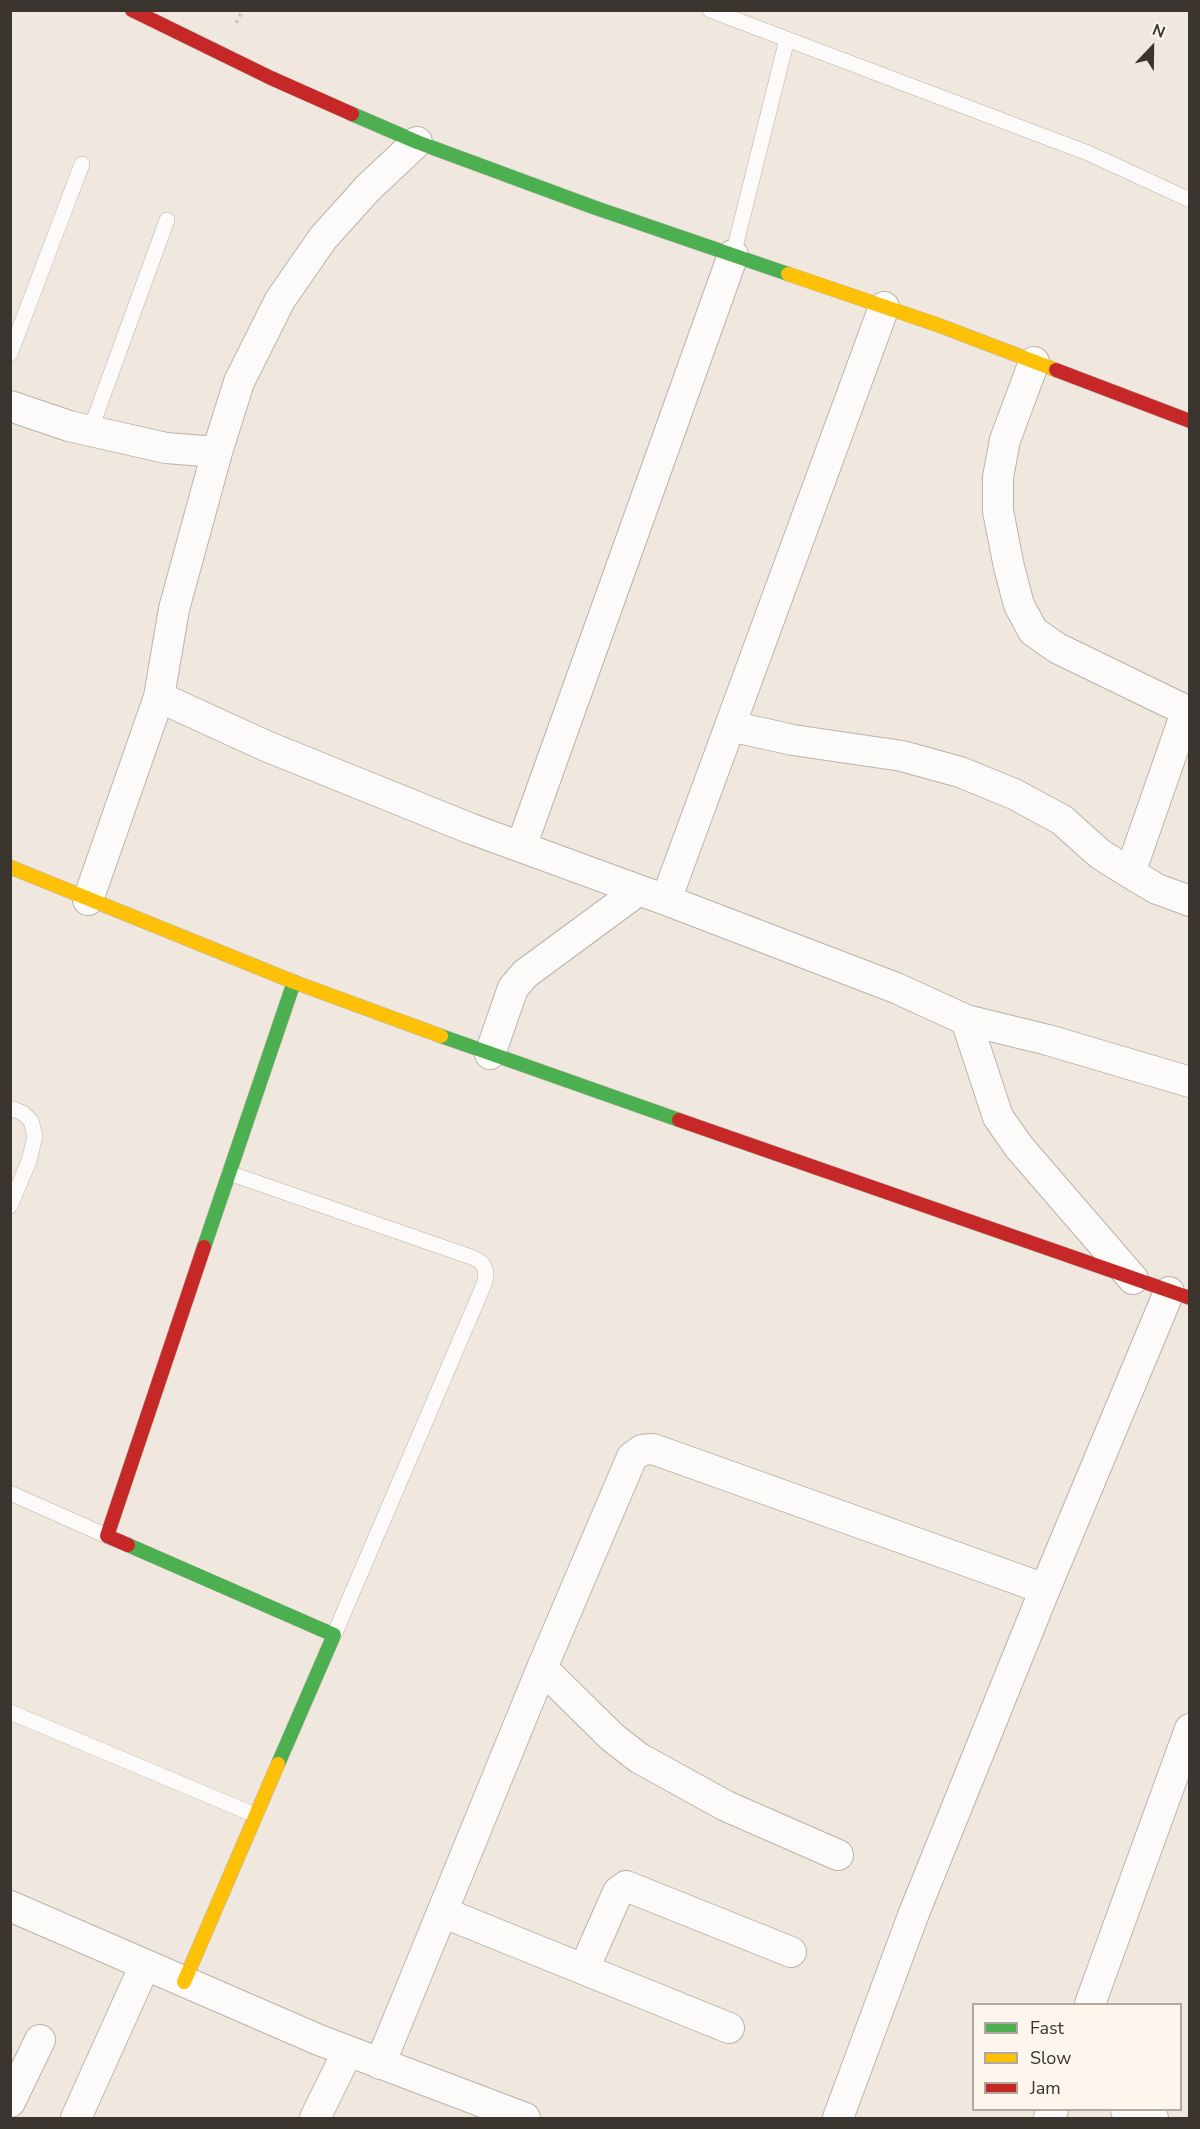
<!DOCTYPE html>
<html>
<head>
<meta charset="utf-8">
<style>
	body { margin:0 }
	#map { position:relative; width:1200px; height:2129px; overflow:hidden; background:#f0e7df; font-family:"Nunito Sans",sans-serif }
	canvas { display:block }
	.frame { position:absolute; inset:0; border:12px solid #3a352f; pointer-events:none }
	.legend { position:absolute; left:972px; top:2003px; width:210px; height:108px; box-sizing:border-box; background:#fef5ed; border:2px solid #b0a8a1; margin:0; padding:8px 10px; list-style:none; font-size:18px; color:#3a352f }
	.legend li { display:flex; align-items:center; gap:12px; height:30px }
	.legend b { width:30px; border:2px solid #b0a8a1 }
	.north { position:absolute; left:1122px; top:18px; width:60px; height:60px; -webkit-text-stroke:4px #fef5ed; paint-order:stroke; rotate:22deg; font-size:16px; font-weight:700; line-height:24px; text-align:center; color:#3a352f }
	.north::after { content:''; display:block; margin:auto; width:21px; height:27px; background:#3a352f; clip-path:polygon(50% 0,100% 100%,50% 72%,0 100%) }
</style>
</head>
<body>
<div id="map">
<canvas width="1200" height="2129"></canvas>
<div class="frame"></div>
<ul class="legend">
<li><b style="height:8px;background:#4caf50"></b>Fast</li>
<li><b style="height:8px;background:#ffc107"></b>Slow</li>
<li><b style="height:8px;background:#c62828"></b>Jam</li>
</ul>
<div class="north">N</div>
</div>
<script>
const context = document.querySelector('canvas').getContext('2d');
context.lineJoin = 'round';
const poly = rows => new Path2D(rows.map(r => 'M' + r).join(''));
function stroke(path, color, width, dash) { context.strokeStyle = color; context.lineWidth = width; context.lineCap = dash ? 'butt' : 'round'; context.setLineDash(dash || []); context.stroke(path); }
const lane = poly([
	[710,10,1088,153,1190,200],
	[733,255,787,39],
	[10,354,82,164],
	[90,431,167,220],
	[10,1108,23,1113,31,1121,35,1136,29,1161,10,1206],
	[229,1173,474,1258,482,1263,486,1271,485,1282,334,1635],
	[10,1493,107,1536],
	[10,1712,255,1815]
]);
const street = poly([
	[1034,362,1005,440,998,477,998,511,1009,567,1019,605,1033,631,1057,648,1189,712],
	[10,406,69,426,166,448,217,452],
	[159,697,266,746,469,828,666,900,896,988,966,1020,1048,1040,1190,1082],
	[730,726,793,740,902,756,960,772,1014,794,1062,820,1100,854,1130,873,1157,889,1190,901],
	[521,847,733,255],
	[1130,873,1183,721,1190,712],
	[88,900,159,697,174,609,217,452,239,382,280,300,323,238,368,188,417,142],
	[666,900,884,307],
	[966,1020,998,1117,1019,1147,1133,1279],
	[490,1054,513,988,525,974,639,890],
	[542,1668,612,1737,639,1758,726,1806,838,1855],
	[10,1906,319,2040,525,2118],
	[442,1912,729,2028],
	[584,1969,618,1892,626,1886,791,1952],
	[1090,2004,1190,1729],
	[380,2064,542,1668,632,1457,642,1450,653,1449,1045,1589],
	[10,2102,40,2040],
	[1126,2110,1153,2118],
	[76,2118,145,1965],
	[315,2118,348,2051],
	[838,2118,914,1913,1045,1589,1169,1292],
	[1049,2118,1053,2110]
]);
const fast = poly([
	[352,114,417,142,593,207,788,274],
	[441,1036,679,1120],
	[204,1247,294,982],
	[128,1545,334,1635,278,1764]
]);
const slow = poly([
	[788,274,938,325,1056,370],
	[10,867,294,982,441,1036],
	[184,1982,278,1764]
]);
const jam = poly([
	[132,10,271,78,352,114],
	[1056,370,1190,421],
	[679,1120,1190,1298],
	[128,1545,107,1536,204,1247]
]);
stroke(lane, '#bab3ac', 16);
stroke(street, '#bab3ac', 32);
stroke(fast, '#bab3ac', 15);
stroke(slow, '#bab3ac', 15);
stroke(jam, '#bab3ac', 15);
stroke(poly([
	[236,23,243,10]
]), '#ccc9c7', 4, [3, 4.5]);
stroke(lane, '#fdfbfa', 15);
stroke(street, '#fdfbfa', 30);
stroke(fast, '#4caf50', 14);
stroke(slow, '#ffc107', 14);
stroke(jam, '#c62828', 14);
</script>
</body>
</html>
